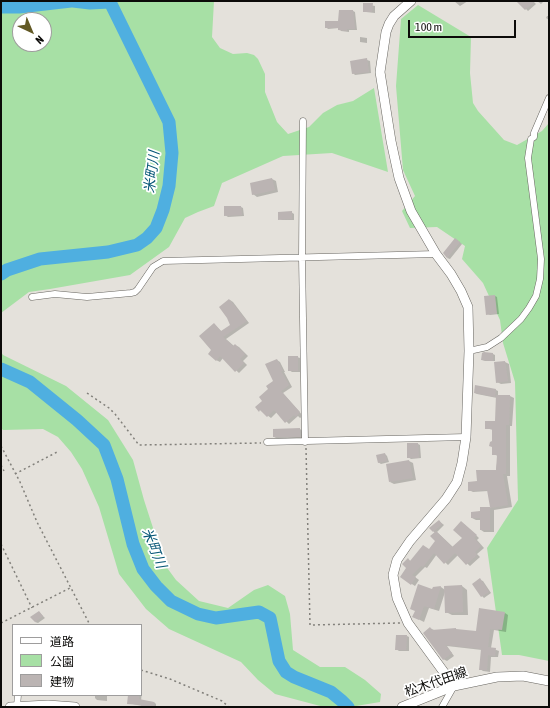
<!DOCTYPE html>
<html>
<head>
<meta charset="utf-8">
<style>
	body { margin:0 }
	#map { position:relative; width:550px; height:708px; overflow:hidden; background:#e4e1db; font-family:"Asap Condensed","Noto Sans JP",sans-serif }
	canvas { display:block }
	.frame { position:absolute; inset:0; border:2px solid #0c0b09; pointer-events:none }
	.legend { position:absolute; left:12px; top:624px; width:130px; height:72px; box-sizing:border-box; background:#fff; border:1px solid #9e9d9d; margin:0; padding:5px 7px; list-style:none; font-size:12px; color:#0c0b09 }
	.legend li { display:flex; align-items:center; gap:8px; height:20px }
	.legend b { width:20px; border:1px solid #9e9d9d }
	.north { position:absolute; left:12px; top:12px; width:40px; height:40px; box-sizing:border-box; background:#fff; border:1px solid #9e9d9d; border-radius:50%; rotate:136deg; font-size:11px; font-weight:700; line-height:16px; text-align:center; color:#0c0b09 }
	.north::after { content:''; display:block; margin:auto; width:14px; height:18px; background:#625925; clip-path:polygon(50% 0,100% 100%,50% 72%,0 100%) }
	.scale { position:absolute; left:408px; top:20px; width:108px; height:18px; box-sizing:border-box; border:2px solid #0c0b09; border-top:0; padding-left:5px; font-size:12px; line-height:14px; white-space:nowrap; color:#0c0b09; -webkit-text-stroke:3px #fff; paint-order:stroke }
</style>
</head>
<body>
<div id="map">
<canvas width="550" height="708"></canvas>
<div class="frame"></div>
<ul class="legend">
<li><b style="height:5px;background:#fff"></b>道路</li>
<li><b style="height:11px;background:#a7e0a5"></b>公園</li>
<li><b style="height:11px;background:#bbb4b3"></b>建物</li>
</ul>
<div class="north">N</div>
<div class="scale">100 m</div>
</div>
<script>
const context = document.querySelector('canvas').getContext('2d');
context.lineJoin = 'round';
function fill(path, color) { context.fillStyle = color; context.fill(path, 'evenodd'); }
const poly = rows => new Path2D(rows.map(r => 'M' + r).join(''));
function stroke(path, color, width, dash) { context.strokeStyle = color; context.lineWidth = width; context.lineCap = dash ? 'butt' : 'round'; context.setLineDash(dash || []); context.stroke(path); }
function write(font, color, halo, rows, align = 'center') {
  context.font = font + ' "Asap Condensed","Noto Sans JP",sans-serif'; context.lineWidth = 3.5; context.setLineDash([]); context.textBaseline = 'middle'; context.strokeStyle = halo; context.fillStyle = color; for (const [text, x, y, turn = 0] of rows) {
    context.save(); context.translate(x, y); context.rotate((+turn || 0) * Math.PI / 180); context.textAlign = isNaN(turn) ? turn : align; if (halo) context.strokeText(text, 0, 0); context.fillText(text, 0, 0); context.restore();
  }
}
fill(poly([
	[1,1,214,1,212,37,220,48,233,54,247,53,254,55,258,59,265,74,265,92,277,122,288,134,309,127,323,113,337,105,353,101,374,88,388,172,332,153,283,156,222,183,214,206,198,212,185,218,169,247,130,275,50,289,29,292,1,313],
	[20,20,44,20,44,44,20,44],
	[418,5,471,37,470,73,473,103,478,111,504,140,517,145,542,131,549,123,549,661,519,655,502,655,487,548,518,500,515,382,503,343,500,320,483,283,462,259,465,246,437,227,410,228,402,211,415,196,403,170,396,86,401,19],
	[1,352,3,355,66,386,108,420,133,460,144,500,165,565,176,580,199,601,228,608,254,590,268,585,285,596,290,614,293,650,320,667,345,667,365,680,381,694,380,702,350,707,324,707,275,694,258,680,241,662,169,629,146,609,119,574,99,507,82,469,71,452,58,437,43,429,3,430,1,428]
]), '#a7e0a5');
fill(poly([
	[454,1,468,1,460,6],
	[522,1,533,1,536,4,528,11,520,3],
	[537,1,544,1,541,4],
	[364,4,375,6,375,13,366,12,364,11],
	[353,11,355,12,357,30,349,30,349,32,341,31,339,28,328,29,326,27,339,22],
	[547,16,549,16,549,20,546,18],
	[360,37,367,38,367,43,360,42],
	[367,60,370,61,371,73,355,75,353,73],
	[272,179,276,181,278,192,257,197,253,194],
	[241,207,243,208,244,216,228,217,225,215],
	[291,212,294,214,294,220,282,220,279,219],
	[457,240,462,244,450,259,447,258],
	[495,296,497,297,499,314,490,315,487,314],
	[230,300,233,302,249,323,226,339,234,346,235,345,239,347,248,356,243,361,247,365,239,373,223,358,220,362,216,360,212,350,214,324,222,332,231,326],
	[493,354,495,355,495,361,485,361,482,360],
	[297,357,300,358,300,372,292,372,289,370],
	[277,360,280,362,285,372,284,372,292,387,283,393,303,416,300,418,298,416,289,424,277,412,271,418,256,407,264,401,274,381],
	[505,362,509,364,511,383,501,384,497,382,495,363],
	[476,386,496,390,498,391,498,396,510,396,514,398,512,426,510,426,510,476,507,476,512,507,494,510,494,532,484,532,481,530,481,520,476,520,472,518,481,512,481,508,491,508,488,491,473,492,469,490,478,482,496,470,498,456,493,454,493,430,486,428,496,422,497,398,477,394,475,393],
	[300,429,304,432,304,438,278,439,274,437,274,430],
	[418,444,420,445,421,458,411,459,408,457],
	[385,454,387,456,389,462,381,464,378,462],
	[409,461,413,463,416,480,394,484,390,482],
	[439,521,444,525,437,532,453,547,464,538,464,524,479,538,477,540,484,548,477,554,480,557,470,566,458,555,448,565,437,554,427,568,425,567,415,577,419,580,415,586,401,577,407,568,408,560,411,561,429,550,436,541,435,533,431,528],
	[480,580,483,581,491,593,484,598,482,596],
	[462,586,467,590,468,615,452,615,446,612,445,592,439,611,429,608,424,622,414,617,434,588,441,587,445,590],
	[39,612,45,618,38,623,35,622],
	[505,613,508,615,506,632,494,630,491,648,499,651,498,657,491,657,490,672,483,671,480,669,482,650,447,646,454,656,447,661,443,659,430,628,434,630,458,630,477,632],
	[407,636,409,637,409,651,399,651,396,649],
	[141,691,142,691,141,701,154,702,156,704,156,707,142,707,142,706,128,703,129,695,141,695],
	[95,695,107,695,107,701,97,700,95,698]
]), '#0003');
stroke(poly([
	[73,1,90,3,110,2],
	[1,7,19,7,71,1],
	[1,274,7,270,40,259,108,252,137,245,147,238,156,228,163,210,169,186,172,153,169,122,110,2],
	[1,369,30,382,77,420,104,445,117,479,133,544,143,569,156,586,171,601,198,614,216,618,259,612,270,618,279,661,286,672,294,677,331,692,342,701,348,707]
]), '#4fafe0', 13);
fill(poly([
	[516,1,535,1,525,10],
	[363,3,373,3,372,12,363,12],
	[339,10,353,10,355,29,347,29,347,31,338,30,338,28,325,28,325,21,338,21],
	[367,58,369,72,352,74,350,61],
	[272,178,275,190,252,195,250,183],
	[224,206,241,206,242,215,224,216],
	[292,211,292,219,278,220,278,212],
	[455,238,460,242,447,258,443,253],
	[495,295,497,313,486,315,484,296],
	[229,299,247,321,223,337,233,346,235,344,245,354,240,359,244,363,235,372,220,356,216,361,208,354,211,350,199,336,214,323,221,331,230,325,227,318,219,307],
	[484,352,493,353,493,361,481,360,482,353],
	[288,356,298,356,298,371,288,371],
	[277,359,283,371,281,371,289,385,281,391,300,412,296,417,294,415,285,423,274,410,267,417,260,410,259,412,255,407,262,401,259,397,268,389,266,386,273,381,265,364],
	[505,361,508,381,496,383,494,362],
	[475,385,496,389,495,397,474,393],
	[496,395,510,395,509,425,506,425,506,474,503,474,508,505,490,508,490,530,480,530,480,518,471,518,471,512,480,511,480,507,490,507,487,490,468,491,468,482,477,481,476,470,496,470,497,455,492,455,492,447,489,446,490,442,492,441,492,429,485,429,485,421,495,421],
	[300,428,300,437,273,437,273,429],
	[407,443,418,443,419,458,407,458],
	[385,453,387,461,378,463,376,455],
	[409,460,413,478,389,482,386,464],
	[439,520,442,524,433,532,429,528],
	[461,521,477,535,474,538,481,546,475,552,477,555,466,565,455,553,444,564,434,553,423,567,421,566,412,575,416,577,411,585,400,577,406,568,402,564,408,558,410,561,423,545,429,549,435,541,430,536,436,531,452,547,462,538,453,530],
	[480,578,489,592,481,597,472,584],
	[418,584,432,589,433,587,441,586,434,609,424,606,419,620,412,617,415,611,410,609],
	[462,585,463,612,445,613,444,586],
	[479,608,505,612,502,630,490,629,488,647,496,648,495,656,488,655,487,670,479,670,481,649,445,645,452,653,443,660,423,633,430,627,432,630,456,628,456,629,476,631],
	[39,611,43,616,35,622,30,617],
	[396,635,407,635,406,650,395,650],
	[128,695,139,695,139,699,154,702,154,706,141,707,141,705,127,704]
]), '#bbb4b3');
const street = poly([
	[303,121,302,257,305,442],
	[32,297,55,294,87,297,131,293,135,292,138,289,153,267,163,261,436,254],
	[469,351,487,347,501,338,521,319,529,308,536,296,540,279,541,259,528,158,531,139,534,137,534,133,549,98],
	[267,442,466,437],
	[17,706,18,695],
	[442,707,454,686]
]);
const secondary = poly([
	[411,1,394,16,389,24,386,32,380,72,391,141,399,178,411,211,436,254,451,274,461,291,468,307,469,351,466,437,462,463,457,482,446,499,410,541,397,560,393,575,397,598,408,623,454,686],
	[10,707,48,705,75,707],
	[402,707,454,686,497,677,523,676,549,681]
]);
stroke(street, '#676560', 7);
stroke(secondary, '#676560', 10);
stroke(poly([
	[87,393,109,408,115,414,139,445,261,443],
	[1,446,20,482,37,522,90,625],
	[306,448,310,625,400,623],
	[1,465,4,471],
	[15,474,59,451],
	[1,544,32,608],
	[1,623,70,588],
	[141,670,170,679,222,701,229,707]
]), '#82807b', 1.5, [2, 3]);
stroke(street, '#fff', 6);
stroke(secondary, '#fff', 9);
write('13px', '#0c0b09', '#fff', [
	["松木代田線",436,682,-19]
]);
write('italic 14px', '#075777', '#fff', [
	["米町川",152,172,-83],
	["米町川",154,548,68]
]);
</script>
</body>
</html>
